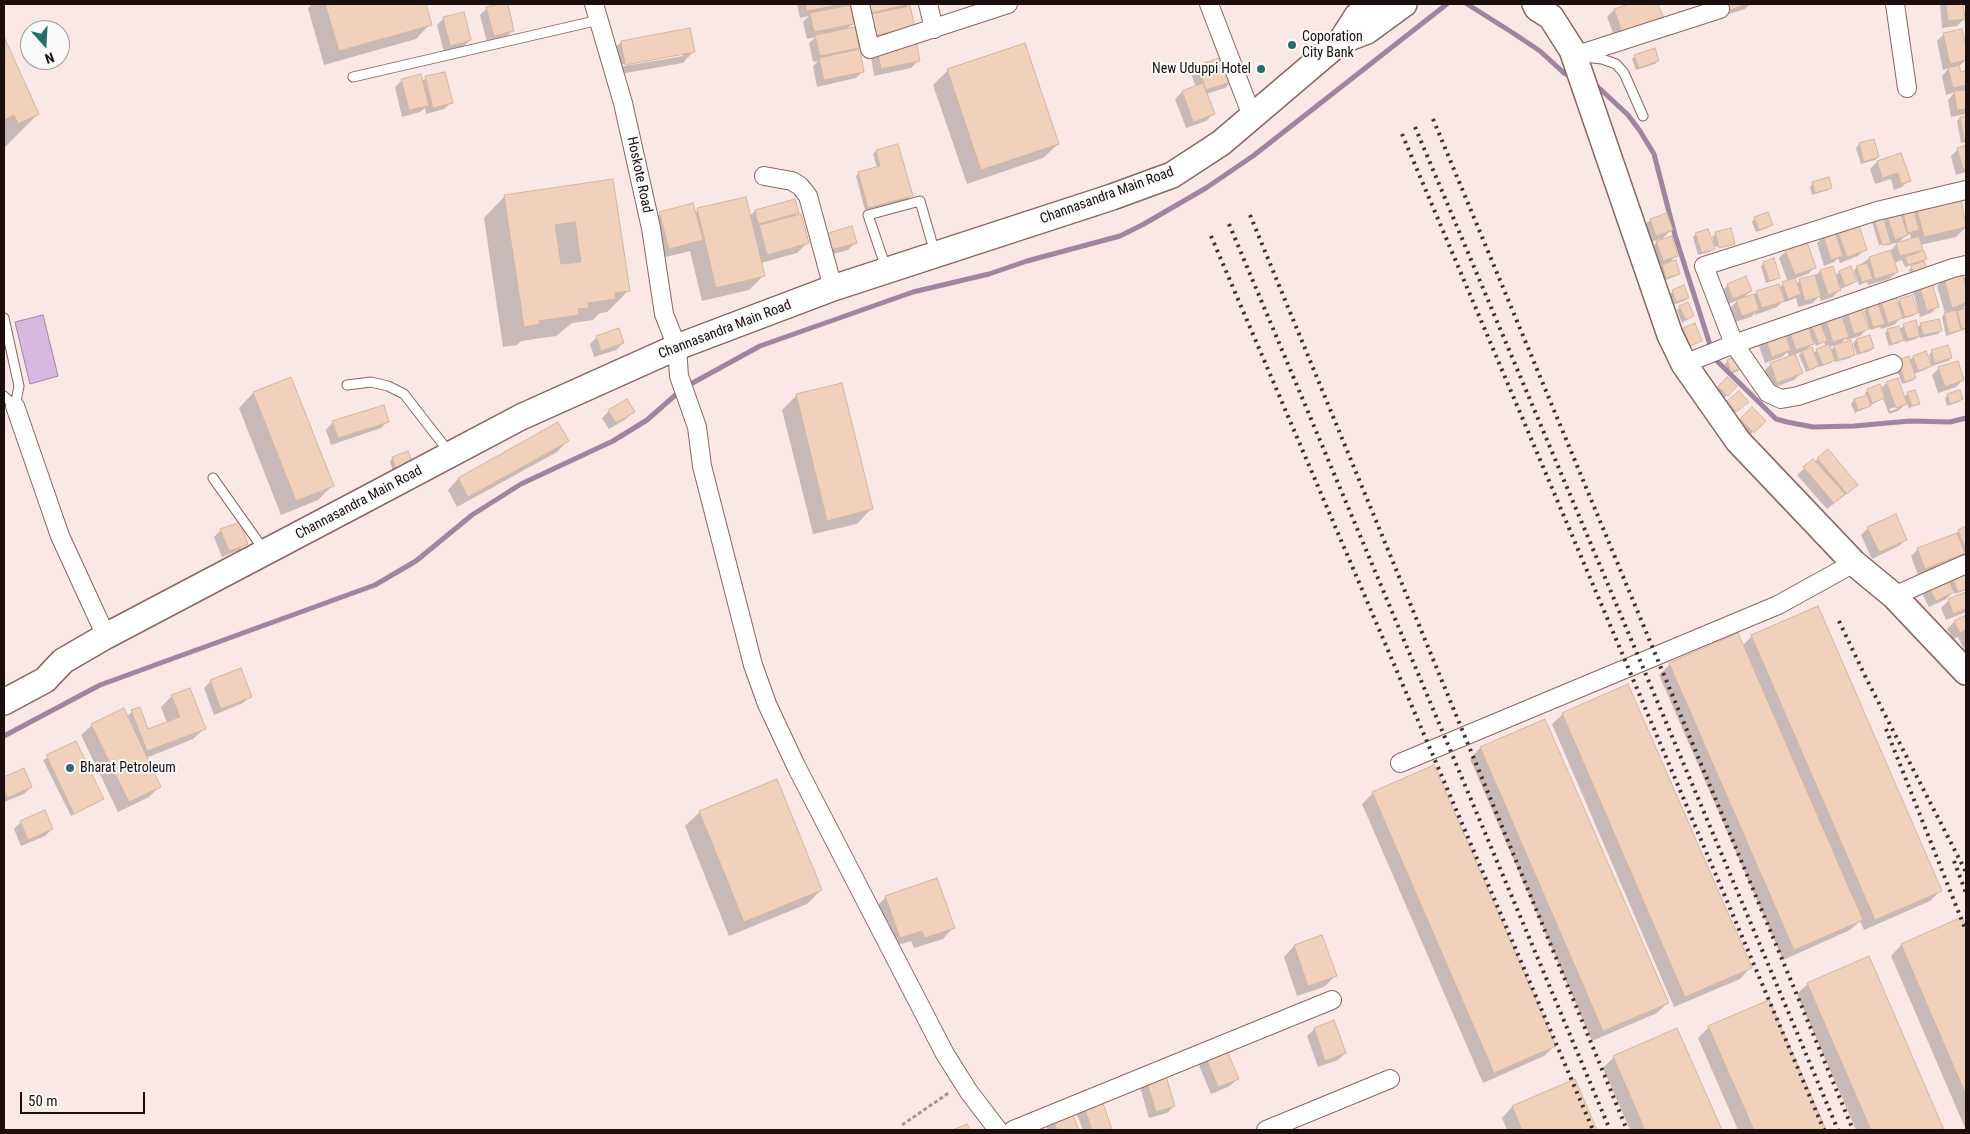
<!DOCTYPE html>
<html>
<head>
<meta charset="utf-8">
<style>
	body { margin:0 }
	#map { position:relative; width:1970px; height:1134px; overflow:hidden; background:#f9e8e6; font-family:"Roboto Condensed",sans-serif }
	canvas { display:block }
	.frame { position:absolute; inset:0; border:5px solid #1c0e0d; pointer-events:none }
	.north { position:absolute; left:20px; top:20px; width:50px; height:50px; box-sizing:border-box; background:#fafafa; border:1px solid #a19c9b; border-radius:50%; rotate:161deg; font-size:14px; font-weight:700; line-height:20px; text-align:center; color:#1c0e0d }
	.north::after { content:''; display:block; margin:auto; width:18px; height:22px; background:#266f69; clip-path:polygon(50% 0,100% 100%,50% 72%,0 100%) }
	.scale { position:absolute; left:20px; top:1092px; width:125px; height:22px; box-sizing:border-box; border:2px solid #1c0e0d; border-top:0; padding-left:6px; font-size:15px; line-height:18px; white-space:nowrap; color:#1c0e0d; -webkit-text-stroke:4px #fafafa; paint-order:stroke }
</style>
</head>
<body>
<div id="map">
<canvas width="1970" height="1134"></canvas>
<div class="frame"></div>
<div class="north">N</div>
<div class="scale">50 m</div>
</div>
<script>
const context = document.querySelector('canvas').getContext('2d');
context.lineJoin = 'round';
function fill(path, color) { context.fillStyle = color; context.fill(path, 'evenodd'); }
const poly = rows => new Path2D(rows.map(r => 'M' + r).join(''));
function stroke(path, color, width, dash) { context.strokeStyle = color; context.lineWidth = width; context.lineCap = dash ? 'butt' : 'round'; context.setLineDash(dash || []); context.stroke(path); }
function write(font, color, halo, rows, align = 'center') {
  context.font = font + ' "Roboto Condensed",sans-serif'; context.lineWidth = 4; context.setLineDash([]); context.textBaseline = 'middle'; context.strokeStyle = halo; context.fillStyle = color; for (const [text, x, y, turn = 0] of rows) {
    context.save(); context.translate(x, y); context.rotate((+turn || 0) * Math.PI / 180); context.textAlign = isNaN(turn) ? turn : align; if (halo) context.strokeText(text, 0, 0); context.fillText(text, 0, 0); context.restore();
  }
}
const water = poly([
	[43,315,58,376,30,384,15,322,43,315]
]);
fill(water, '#d8b8e0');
stroke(water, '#a085a1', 1);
fill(poly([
	[312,4,426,4,430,24,416,39,324,65,308,8],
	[506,4,513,30,506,37,487,42,480,15,487,8],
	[797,4,846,4,842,8,853,23,846,30,858,47,853,52,863,71,856,78,817,87,813,66,818,61,813,62,809,43,816,37,807,39,803,22,809,16,800,18],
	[861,4,909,4,904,9,913,27,869,41],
	[1632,4,1657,4,1661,17,1654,24,1615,38,1607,17,1614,10],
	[1726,4,1750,4,1745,9,1723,16],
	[1940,4,1962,4,1964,19,1957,26,1942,28],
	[444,18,470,40,463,47,444,52,437,25],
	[1961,30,1966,60,1958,67,1960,74,1966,72,1966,114,1951,117,1948,100,1955,92,1946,95,1942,76,1949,68,1943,70,1937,41,1944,34],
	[4,41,38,114,4,148],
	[621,42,693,52,683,63,614,75,610,53],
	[683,53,683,56,619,67,619,65],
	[878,50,918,61,911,68,874,76,871,57],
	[1635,56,1658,60,1655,64,1636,70,1632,59],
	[1198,66,1232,81,1225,88,1206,94,1213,114,1206,121,1186,128,1175,99,1182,92,1196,87,1191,73],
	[948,70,1058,144,1043,158,967,184,933,85],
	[426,78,451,102,444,109,426,114,425,108,420,112,402,117,395,87,402,80,421,82],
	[1966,117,1966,142,1961,143,1957,121,1960,118],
	[1873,140,1878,157,1875,160,1861,164,1856,148,1859,144],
	[897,145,911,196,908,199,865,210,856,176,859,173,877,168,873,154,876,151],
	[1966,147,1966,172,1956,175,1951,156,1958,149],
	[1901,154,1909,180,1902,187,1894,190,1891,179,1875,184,1870,169,1877,162],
	[612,180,629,290,607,312,600,313,593,320,572,323,556,336,521,341,517,345,503,347,484,218,505,196],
	[1813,183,1831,187,1828,190,1812,195,1810,187],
	[1959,195,1966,227,1956,237,1920,245,1921,249,1917,254,1925,258,1923,261,1926,272,1912,279,1909,270,1915,264,1905,267,1902,260,1894,263,1897,272,1889,279,1868,285,1867,282,1859,285,1854,270,1869,258,1890,252,1898,242,1879,248,1887,245,1887,243,1879,245,1872,222,1875,219,1884,221,1888,217],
	[1910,234,1911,239,1898,243,1906,235],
	[698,210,750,216,755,211,797,213,793,217,808,242,797,253,761,263,764,275,749,290,702,301,690,251,658,259,649,224,660,213,694,213],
	[1755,218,1772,224,1768,228,1756,232,1752,222],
	[1650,220,1671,230,1660,241,1677,255,1668,264,1679,273,1676,276,1663,281,1659,269,1664,264,1656,267,1650,249,1661,238,1649,243,1643,227],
	[1838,230,1865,249,1858,256,1840,263,1838,258,1834,262,1824,266,1817,243,1824,236],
	[1696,234,1713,249,1710,252,1698,255,1693,237],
	[1716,234,1733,243,1731,245,1731,243,1715,247,1712,237],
	[819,242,855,243,848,250,823,257],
	[1786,251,1815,267,1808,274,1794,279,1796,284,1800,281,1815,276,1820,271,1832,267,1835,276,1839,272,1855,281,1852,284,1840,289,1833,297,1821,301,1819,296,1813,303,1798,307,1796,298,1785,302,1784,300,1777,307,1755,315,1755,313,1751,317,1735,322,1730,308,1738,300,1726,305,1721,292,1728,285,1751,291,1742,299,1753,296,1757,292,1779,287,1788,282,1779,258],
	[1764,263,1779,277,1775,280,1766,283,1761,266],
	[1966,276,1966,305,1960,311,1966,309,1966,329,1946,336,1942,317,1945,313,1937,286,1944,279,1963,279],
	[1920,285,1938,306,1931,313,1920,317,1913,292],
	[1683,287,1687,298,1684,301,1673,305,1669,294],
	[1881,299,1897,303,1900,300,1916,312,1913,316,1902,319,1901,318,1894,325,1881,329,1880,327,1870,330,1864,311],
	[1680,307,1693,316,1682,323,1677,310],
	[1847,313,1867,329,1860,336,1847,340,1846,338,1839,345,1853,355,1850,358,1835,362,1834,359,1831,363,1819,367,1818,365,1814,369,1806,372,1799,355,1803,351,1794,355,1801,373,1794,380,1770,389,1764,371,1771,364,1789,357,1787,352,1782,357,1765,363,1759,346,1766,339,1785,338,1790,332,1808,330,1812,326,1820,325,1826,319,1842,319],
	[1814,342,1816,346,1824,342,1826,347,1817,350,1813,354,1805,351],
	[1836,345,1830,351,1829,347],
	[1921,324,1941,330,1938,334,1920,338,1920,335,1916,339,1905,342,1904,339,1899,343,1889,346,1885,333,1888,330,1899,330,1904,325,1917,328],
	[1684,329,1701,340,1687,348,1680,332],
	[1869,336,1873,348,1870,351,1857,355,1853,343,1856,340],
	[597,337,623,343,616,350,594,357,590,344],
	[1932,351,1951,358,1948,361,1932,366,1932,364,1927,369,1913,374,1915,378,1912,381,1902,384,1895,364,1909,361,1913,357,1931,362,1929,355],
	[1728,361,1741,368,1738,371,1728,375,1725,364],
	[1939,368,1963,380,1956,387,1938,393,1932,375],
	[291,378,333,485,318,500,281,515,239,408,253,393],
	[1727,379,1735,386,1724,398,1716,391],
	[1887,383,1903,398,1908,393,1918,403,1909,409,1907,403,1898,411,1889,414,1883,398,1866,408,1855,413,1851,404,1854,400,1866,396,1865,393,1868,390,1880,389],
	[1899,406,1899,408,1890,411,1889,409],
	[1739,393,1744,405,1732,414,1724,405],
	[797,395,871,509,857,524,813,534,782,410],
	[1948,395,1962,399,1959,402,1947,406,1945,398],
	[1752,409,1764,421,1746,439,1734,426],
	[609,411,633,412,626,419,609,429,602,418],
	[388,421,381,428,331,445,326,430,333,422],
	[558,424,567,441,557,452,457,507,448,490,458,479],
	[1828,451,1849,492,1827,509,1797,475,1813,461,1814,462],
	[393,458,411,463,393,472,390,461],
	[1966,527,1966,554,1918,575,1911,556,1918,549,1954,535,1959,531],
	[1868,528,1906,539,1899,546,1872,559,1861,535],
	[221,530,246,543,239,550,222,557,214,537],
	[1964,570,1966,575,1966,590,1955,594,1954,591,1946,599,1929,607,1921,591],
	[1966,593,1966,612,1946,620,1941,608,1948,601],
	[1966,616,1966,650,1965,651,1958,637,1953,639,1947,629,1954,622],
	[1752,636,1940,891,1930,901,1864,930,1860,921,1850,930,1783,960,1659,675,1670,664,1742,646],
	[211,681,250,696,243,703,214,715,204,688],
	[172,696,204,729,193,739,146,758,160,786,149,797,118,812,81,735,92,725,126,717,132,712,148,731,167,723,161,707],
	[1563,714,1750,968,1740,979,1674,1007,1552,724],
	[1545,720,1668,1002,1657,1013,1592,1041,1470,759,1480,748],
	[75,742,103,799,71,816,43,760],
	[24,770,31,787,24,794,4,802,4,778],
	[1373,793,1555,1045,1544,1056,1483,1083,1362,804],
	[700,812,821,890,807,904,729,936,685,826],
	[21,822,52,829,45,836,21,846,14,829],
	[886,897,953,928,943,939,914,948,911,941,889,948,875,908],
	[1961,919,1966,930,1966,1130,1891,956,1901,945],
	[1294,946,1335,976,1324,987,1297,996,1284,957],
	[1868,957,1943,1130,1856,1130,1797,994,1808,984],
	[1768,1001,1824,1130,1738,1130,1698,1038,1709,1027],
	[1334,1022,1345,1053,1338,1060,1318,1067,1307,1036,1314,1029],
	[1676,1029,1720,1130,1630,1130,1603,1068,1614,1057],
	[1205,1056,1237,1079,1230,1086,1211,1094,1198,1063],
	[1147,1080,1174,1106,1167,1113,1149,1118,1140,1087],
	[1574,1081,1596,1130,1507,1130,1502,1118,1512,1107],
	[1101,1099,1111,1130,1083,1130,1076,1112],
	[1071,1112,1077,1130,1048,1130,1046,1126]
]), '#0003');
stroke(poly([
	[1467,4,1513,33,1540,51,1564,73,1572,77],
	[1597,86,1628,115,1640,131,1654,154,1675,235,1711,348],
	[1716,360,1776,419,1787,422,1813,427,1854,426,1910,421,1950,422,1966,418],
	[687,386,760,346,913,292,989,274,1027,261,1120,236,1144,224,1206,188,1253,156,1447,4],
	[4,736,100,685,375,585,416,561,472,515,521,484,613,441,647,420,680,391]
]), '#a085a1', 5);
const building = poly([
	[325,4,426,4,432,25,339,51,325,4],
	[500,4,508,4,514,31,494,36,486,7,500,4],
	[805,4,843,4,807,11,805,4],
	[869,4,910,4,871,13,869,4],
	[1629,4,1658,4,1663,17,1622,32,1614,9,1629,4],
	[1728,4,1749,4,1730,10,1728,4],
	[1946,4,1963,4,1965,19,1948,21,1946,4],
	[850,5,854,24,814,32,810,13,850,5],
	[910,6,915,27,876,35,871,14,910,6],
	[464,12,471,40,450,46,443,17,464,12],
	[855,27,859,48,820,56,815,35,855,27],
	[690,28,695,52,625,65,621,41,690,28],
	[1962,29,1966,47,1966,60,1950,64,1943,33,1962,29],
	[5,39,39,114,18,124,14,115,4,120,5,39],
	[916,41,920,61,881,69,877,49,916,41],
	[1025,43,1059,144,981,170,947,69,1025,43],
	[1655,48,1659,61,1639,68,1634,55,1655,48],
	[860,49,864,72,824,80,819,58,860,49],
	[1226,56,1234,81,1206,90,1198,65,1226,56],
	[1959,65,1961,72,1966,71,1966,85,1953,88,1948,68,1959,65],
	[445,72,453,103,433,108,425,76,445,72],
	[421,74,429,106,409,110,401,79,421,74],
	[1203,83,1215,114,1193,122,1182,91,1203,83],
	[1966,90,1966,109,1957,110,1954,91,1966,90],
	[1966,116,1966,140,1964,140,1960,117,1966,116],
	[1874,139,1879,157,1864,162,1859,143,1874,139],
	[898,144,913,196,868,208,858,172,880,166,876,150,898,144],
	[1966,145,1966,168,1963,169,1957,148,1966,145],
	[1901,153,1911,181,1901,184,1898,173,1882,178,1877,161,1901,153],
	[1829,177,1832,188,1815,193,1812,182,1829,177],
	[613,179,630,291,615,293,616,299,588,303,589,308,578,309,579,315,539,321,540,324,524,327,504,195,613,179],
	[575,222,581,262,561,264,555,225,575,222],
	[1960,194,1966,227,1924,237,1916,205,1960,194],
	[746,197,765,276,716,288,697,208,746,197],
	[795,199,799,213,758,224,755,210,795,199],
	[693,203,703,240,669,249,659,212,693,203],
	[1913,206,1919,230,1908,233,1902,209,1913,206],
	[1768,212,1773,225,1759,230,1754,217,1768,212],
	[1900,212,1908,235,1895,240,1887,216,1900,212],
	[1667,213,1673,230,1656,236,1650,219,1667,213],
	[801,214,809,243,767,255,759,225,801,214],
	[1883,215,1891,243,1882,245,1874,218,1883,215],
	[1858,222,1867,250,1847,257,1837,229,1858,222],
	[852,226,857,243,830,250,825,234,852,226],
	[1731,228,1735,244,1719,248,1715,232,1731,228],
	[1708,229,1715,249,1702,253,1695,233,1708,229],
	[1835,231,1843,256,1831,260,1823,235,1835,231],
	[1672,236,1678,256,1663,261,1656,241,1672,236],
	[1919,236,1923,250,1900,256,1896,243,1919,236],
	[1807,242,1816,268,1795,275,1785,250,1807,242],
	[1891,250,1898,272,1875,279,1869,257,1891,250],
	[1924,251,1927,259,1908,265,1905,257,1924,251],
	[1774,258,1780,278,1769,281,1763,262,1774,258],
	[1676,260,1680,274,1666,278,1662,265,1676,260],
	[1924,261,1928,272,1915,277,1911,266,1924,261],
	[1867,263,1873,279,1862,282,1856,266,1867,263],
	[1833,266,1841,290,1828,295,1820,270,1833,266],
	[1851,266,1857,281,1845,286,1839,271,1851,266],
	[1962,272,1966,288,1966,303,1952,308,1944,278,1962,272],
	[1815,275,1821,296,1805,301,1799,279,1815,275],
	[1746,276,1752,291,1733,299,1727,284,1746,276],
	[1795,278,1801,294,1788,299,1782,282,1795,278],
	[1931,280,1939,307,1927,311,1919,284,1931,280],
	[1779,284,1785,301,1762,308,1756,291,1779,284],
	[1684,285,1689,298,1676,302,1672,290,1684,285],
	[1895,293,1903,318,1888,323,1880,298,1895,293],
	[1754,294,1759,310,1742,316,1736,300,1754,294],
	[1912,295,1918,313,1905,317,1899,299,1912,295],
	[1688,302,1694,316,1686,320,1679,306,1688,302],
	[1878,303,1885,324,1873,327,1867,307,1878,303],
	[1861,307,1869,329,1854,334,1847,312,1861,307],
	[1966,308,1966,328,1962,329,1957,311,1966,308],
	[1956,310,1961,330,1949,333,1944,313,1956,310],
	[1841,313,1849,337,1833,342,1825,318,1841,313],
	[1939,319,1942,331,1923,335,1920,323,1939,319],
	[1916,320,1920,336,1908,339,1903,324,1916,320],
	[1820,321,1827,341,1819,344,1811,325,1820,321],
	[1695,323,1702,341,1690,346,1683,328,1695,323],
	[1808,325,1814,344,1796,350,1789,331,1808,325],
	[1899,326,1904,340,1892,344,1887,329,1899,326],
	[619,328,624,343,601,351,596,336,619,328],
	[1784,331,1791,350,1772,357,1765,338,1784,331],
	[1870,335,1874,348,1860,353,1856,339,1870,335],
	[1851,340,1855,355,1838,360,1834,345,1851,340],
	[1829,344,1835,360,1823,365,1816,349,1829,344],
	[1948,345,1952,358,1935,363,1931,350,1948,345],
	[1812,347,1819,366,1809,370,1802,351,1812,347],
	[1926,351,1932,366,1918,371,1913,356,1926,351],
	[1795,354,1803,373,1777,383,1770,363,1795,354],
	[1738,356,1742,368,1731,372,1727,360,1738,356],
	[1909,356,1916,378,1905,382,1898,360,1909,356],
	[1958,361,1964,380,1945,387,1938,367,1958,361],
	[291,377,334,486,296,501,253,392,291,377],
	[1727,377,1737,386,1728,396,1718,387,1727,377],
	[1898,378,1907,404,1896,408,1886,382,1898,378],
	[842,383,873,509,827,521,796,394,842,383],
	[1880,384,1885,398,1872,403,1867,389,1880,384],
	[1915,390,1920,404,1912,406,1907,392,1915,390],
	[1960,390,1963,399,1950,404,1947,394,1960,390],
	[1739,391,1749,402,1736,412,1727,401,1739,391],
	[1867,395,1871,406,1858,410,1854,399,1867,395],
	[627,399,635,412,616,423,608,410,627,399],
	[384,405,389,422,338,438,332,421,384,405],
	[1752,407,1766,421,1754,433,1740,419,1752,407],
	[558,422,569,441,468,497,458,478,558,422],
	[1828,449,1858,485,1847,494,1817,458,1828,449],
	[408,451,413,464,396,470,392,457,408,451],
	[1813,459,1845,494,1834,503,1803,467,1813,459],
	[1896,514,1907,540,1879,552,1867,527,1896,514],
	[240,522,248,544,229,551,220,529,240,522],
	[1966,526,1966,550,1958,530,1966,526],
	[1957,533,1965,553,1925,569,1917,548,1957,533],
	[1966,572,1966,589,1958,592,1951,574,1966,572],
	[1946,574,1954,592,1936,601,1927,583,1946,574],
	[1966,592,1966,609,1953,614,1948,599,1966,592],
	[1818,606,1942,891,1875,920,1751,635,1818,606],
	[1966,615,1966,632,1965,630,1960,633,1954,621,1966,615],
	[1738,633,1863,920,1794,950,1669,663,1738,633],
	[241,668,252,697,221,709,210,680,241,668],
	[1628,684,1752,968,1685,997,1562,713,1628,684],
	[190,688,206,729,147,751,131,710,140,707,148,729,180,717,171,695,190,688],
	[124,708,161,787,129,802,91,724,124,708],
	[1545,719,1669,1003,1603,1031,1480,747,1545,719],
	[76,741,104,799,74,814,46,755,76,741],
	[1434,765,1556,1046,1494,1073,1372,792,1434,765],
	[24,768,32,787,7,798,4,789,4,777,24,768],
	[777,779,822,890,744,922,699,811,777,779],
	[45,810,53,829,28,840,20,821,45,810],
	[937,878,955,928,925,938,922,931,900,938,885,896,937,878],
	[1962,917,1966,927,1966,1095,1901,944,1962,917],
	[1322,935,1337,976,1308,986,1294,945,1322,935],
	[1869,956,1944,1130,1871,1130,1807,983,1869,956],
	[1769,1000,1826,1130,1754,1130,1708,1026,1769,1000],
	[1334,1020,1346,1053,1325,1061,1314,1028,1334,1020],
	[1677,1028,1722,1130,1645,1130,1613,1056,1677,1028],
	[1225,1046,1239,1079,1218,1087,1205,1055,1225,1046],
	[1165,1073,1175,1106,1156,1112,1146,1079,1165,1073],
	[1575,1079,1597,1130,1522,1130,1512,1106,1575,1079],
	[1101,1097,1112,1130,1092,1130,1083,1104,1101,1097],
	[1071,1111,1079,1130,1057,1130,1052,1118,1071,1111],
	[967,1124,970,1130,953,1130,967,1124]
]);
fill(building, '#f1d1bb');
stroke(building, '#d4b59f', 1);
const lane = poly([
	[1584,57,1602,59,1616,64,1624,73,1643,116],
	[353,77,599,20],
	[886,268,868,215,920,201,935,253],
	[4,318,19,386,15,406],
	[347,385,371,382,388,386,404,394,449,452],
	[4,396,15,406],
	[213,478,264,550]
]);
const street = poly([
	[594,4,623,103,651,228,664,314,677,347,679,376,697,427,702,466,753,665,767,704,796,766,945,1054,969,1092,998,1130],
	[860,4,870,49,1008,4],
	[928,4,934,29],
	[1209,4,1252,116],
	[1895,4,1907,88],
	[1574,56,1720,9],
	[764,176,792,181,800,186,808,196,833,288],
	[1966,190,1877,211,1704,266,1734,344,1953,268,1966,265],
	[1684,364,1734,344,1768,393,1781,399,1798,396,1893,364],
	[15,406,60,536,106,636],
	[1894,596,1966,564],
	[1400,763,1778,605,1854,563],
	[1013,1130,1332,1000],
	[1266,1130,1390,1079]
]);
const secondary = poly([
	[1535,4,1537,8,1551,17,1572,50,1670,335,1684,364,1738,441,1854,563,1894,596,1966,672],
	[1341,41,1367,31,1404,4],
	[4,702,45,680,63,661,106,636,366,499,521,417,677,347,833,288,1112,197,1172,175,1221,143,1341,41,1357,16,1375,4]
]);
stroke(lane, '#8a6662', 11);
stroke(street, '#8a6662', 20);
stroke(secondary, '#8a6662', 28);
stroke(poly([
	[902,1125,950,1092]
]), '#a59593', 3, [4, 2.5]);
stroke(lane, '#fff', 9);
stroke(street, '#fff', 18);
stroke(secondary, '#fff', 25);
stroke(poly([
	[1433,119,1853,1130],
	[1415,127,1838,1130],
	[1402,134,1824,1130],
	[1250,215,1627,1130],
	[1229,224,1610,1130],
	[1211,236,1593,1130],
	[1839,621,1866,678,1966,872],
	[1886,729,1966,931],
	[1954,861,1966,893]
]), '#403130', 4, [2.5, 5]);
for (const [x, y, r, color] of [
	[1292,45,5,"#266f69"],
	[1261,69,5,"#266f69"],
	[70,768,5,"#266f69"]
]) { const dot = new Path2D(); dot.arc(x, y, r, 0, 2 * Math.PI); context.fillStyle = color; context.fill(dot); stroke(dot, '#fafafa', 2); }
write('14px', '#1c0e0d', '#fafafa', [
	["Coporation",1302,37],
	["City Bank",1302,53],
	["New Uduppi Hotel",1251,69,"right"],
	["Bharat Petroleum",80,768]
], 'left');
write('14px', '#1c0e0d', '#fafafa', [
	["Hoskote Road",639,175,78],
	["Channasandra Main Road",1107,196,-20],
	["Channasandra Main Road",725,330,-21],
	["Channasandra Main Road",359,503,-28]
]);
</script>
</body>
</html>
